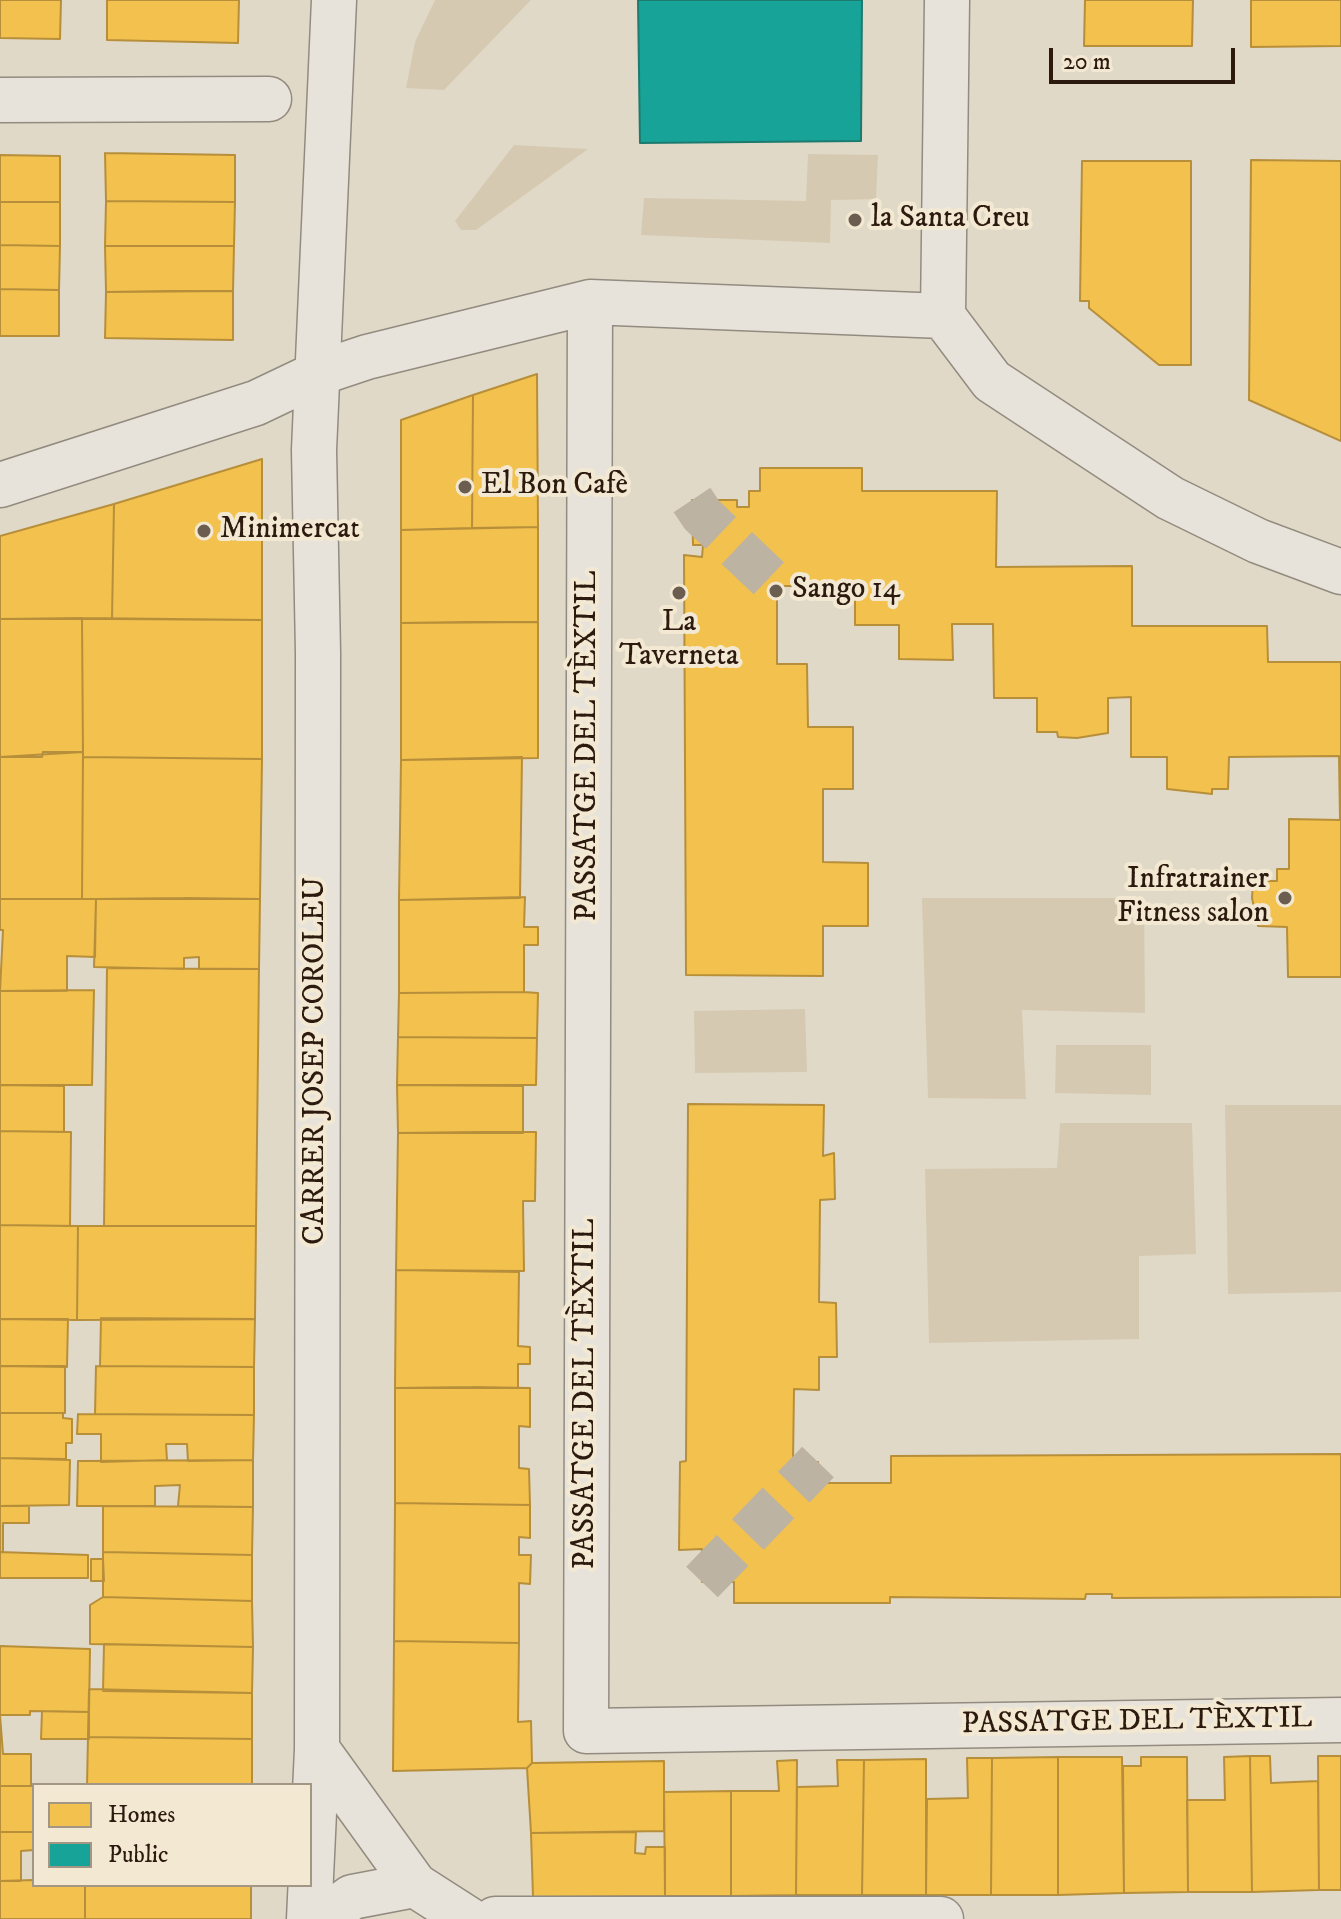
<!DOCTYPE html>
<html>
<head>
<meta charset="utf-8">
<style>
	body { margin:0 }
	#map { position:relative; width:1341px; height:1919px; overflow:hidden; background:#e1d9c7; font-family:"IM FELL DW Pica",serif }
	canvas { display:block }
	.legend { position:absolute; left:32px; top:1783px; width:280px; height:104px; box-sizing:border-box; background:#f3e9d3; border:2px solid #a39685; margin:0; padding:10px 14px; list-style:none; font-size:24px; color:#2c1a0f }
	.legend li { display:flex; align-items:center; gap:16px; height:40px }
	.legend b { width:40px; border:2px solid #a39685 }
	.scale { position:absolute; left:1049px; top:48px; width:186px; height:36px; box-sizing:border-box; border:4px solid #2c1a0f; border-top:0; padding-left:10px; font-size:24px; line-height:28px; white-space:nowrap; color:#2c1a0f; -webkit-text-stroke:6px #f3e9d3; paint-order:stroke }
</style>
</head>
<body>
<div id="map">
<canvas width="1341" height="1919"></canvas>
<ul class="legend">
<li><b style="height:22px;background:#f2c14e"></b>Homes</li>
<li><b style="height:22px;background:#17a398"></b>Public</li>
</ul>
<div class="scale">20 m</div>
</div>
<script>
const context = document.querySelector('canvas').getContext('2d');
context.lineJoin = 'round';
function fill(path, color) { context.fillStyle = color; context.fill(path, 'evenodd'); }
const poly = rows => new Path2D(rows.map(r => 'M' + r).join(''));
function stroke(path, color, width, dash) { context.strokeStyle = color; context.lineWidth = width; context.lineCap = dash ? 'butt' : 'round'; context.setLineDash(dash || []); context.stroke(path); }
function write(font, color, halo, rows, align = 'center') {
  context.font = font + ' "IM FELL DW Pica",serif'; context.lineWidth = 8; context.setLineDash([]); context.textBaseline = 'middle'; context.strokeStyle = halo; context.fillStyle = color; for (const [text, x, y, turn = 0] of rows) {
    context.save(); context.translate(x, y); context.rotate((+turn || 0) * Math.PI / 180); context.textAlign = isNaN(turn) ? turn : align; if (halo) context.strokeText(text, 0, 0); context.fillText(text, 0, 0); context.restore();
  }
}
fill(poly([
	[435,0,531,0,444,90,406,88,415,42],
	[514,145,588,149,476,230,461,230,455,221],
	[808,154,878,155,876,199,831,200,830,243,641,235,644,198,806,201],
	[922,898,1144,898,1145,1013,1022,1010,1026,1099,928,1098],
	[805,1009,807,1072,695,1073,694,1011],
	[1056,1045,1151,1045,1151,1095,1055,1093],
	[1225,1105,1341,1105,1341,1292,1228,1294],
	[1060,1123,1192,1123,1196,1254,1139,1256,1139,1339,929,1343,925,1169,1057,1168]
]), '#d5c9b1');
const homes = poly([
	[0,0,61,0,60,39,0,38,0,0],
	[107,0,239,0,238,43,107,40,107,0],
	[1085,0,1193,0,1192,46,1084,46,1085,0],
	[1251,0,1341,0,1341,46,1251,47,1251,0],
	[105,153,235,155,235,202,106,201,105,153],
	[0,155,60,156,60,202,0,202,0,155],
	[1251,160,1341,161,1341,441,1249,400,1251,160],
	[1082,161,1191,161,1191,365,1159,365,1089,308,1089,301,1080,301,1082,161],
	[106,201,235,202,234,246,105,246,106,201],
	[0,202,60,202,60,246,0,245,0,202],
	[0,245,60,246,59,290,0,289,0,245],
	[105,246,234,246,233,291,106,292,105,246],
	[0,289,59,290,59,336,0,336,0,289],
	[169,291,233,291,233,340,105,338,106,292,169,291],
	[537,374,538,527,472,528,473,395,537,374],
	[473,395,472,528,401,530,401,420,473,395],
	[262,459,262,620,112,619,114,504,262,459],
	[760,468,862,468,862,491,997,491,996,567,1132,566,1132,626,1267,626,1268,662,1341,662,1341,977,1288,977,1287,927,1258,926,1252,898,1253,881,1277,881,1277,869,1289,869,1289,819,1340,820,1339,756,1229,757,1228,789,1212,789,1212,794,1167,789,1167,757,1131,757,1131,697,1108,698,1108,733,1077,738,1058,737,1057,732,1037,732,1037,698,994,698,993,624,952,624,953,660,899,659,899,625,855,625,855,586,777,586,777,664,807,664,808,727,853,727,853,789,823,789,823,862,868,863,868,926,823,926,823,976,686,975,684,555,702,557,703,545,693,545,692,500,737,500,737,507,749,507,749,491,760,491,760,468],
	[114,504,112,619,0,619,0,536,114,504],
	[538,527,538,622,401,623,401,530,538,527],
	[82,618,83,752,0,757,0,619,82,618],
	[82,618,262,620,262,759,83,757,82,618],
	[468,622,538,622,538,758,401,760,401,623,468,622],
	[43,752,83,752,82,899,0,899,0,757,42,757,43,752],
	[83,757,262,759,260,899,82,899,83,757],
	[522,757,520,898,399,900,401,760,522,757],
	[525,897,524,927,538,927,538,945,524,945,524,992,399,993,399,900,525,897],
	[184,898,260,899,259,969,199,969,199,957,184,958,184,969,94,967,96,899,184,898],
	[0,899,96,899,95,957,67,956,67,991,0,991,3,930,0,930,0,899],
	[107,968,259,969,256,1226,104,1226,107,968],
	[94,990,92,1085,0,1085,0,991,94,990],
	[524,992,538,993,537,1038,398,1037,399,993,524,992],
	[398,1037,537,1038,536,1085,397,1085,398,1037],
	[0,1085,64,1086,64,1132,0,1131,0,1085],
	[397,1085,523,1086,523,1133,398,1133,397,1085],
	[688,1104,824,1105,823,1156,834,1153,835,1199,820,1200,819,1302,836,1303,837,1357,819,1357,819,1390,794,1389,793,1462,818,1462,818,1483,891,1483,891,1456,1341,1454,1341,1597,1112,1598,1112,1594,1086,1594,1085,1599,890,1597,890,1603,734,1603,734,1582,702,1582,702,1549,679,1550,680,1462,686,1461,688,1104],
	[0,1131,71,1132,70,1226,0,1225,0,1131],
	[478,1132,536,1132,535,1201,523,1201,524,1271,396,1270,398,1133,478,1132],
	[0,1225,78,1226,77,1320,0,1319,0,1225],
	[78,1226,256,1226,255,1319,77,1320,78,1226],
	[396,1270,519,1272,518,1346,530,1347,530,1364,518,1364,518,1388,395,1388,396,1270],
	[101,1318,255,1319,254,1367,100,1366,101,1318],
	[0,1319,68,1319,67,1367,0,1366,0,1319],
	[0,1366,65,1366,65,1413,0,1413,0,1366],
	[96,1366,254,1367,254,1415,95,1414,96,1366],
	[473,1387,530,1388,530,1427,519,1426,519,1468,529,1469,530,1505,395,1503,395,1388,473,1387],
	[0,1413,63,1413,63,1418,72,1419,72,1443,66,1443,66,1459,0,1458,0,1413],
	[78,1414,254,1415,253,1460,188,1461,187,1444,166,1444,167,1460,101,1462,101,1434,77,1434,78,1414],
	[0,1458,70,1460,69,1505,0,1506,0,1458],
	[253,1460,253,1507,178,1506,180,1485,155,1486,155,1506,77,1506,78,1461,253,1460],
	[395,1503,530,1505,530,1538,519,1537,519,1555,531,1555,530,1584,519,1583,519,1643,394,1641,395,1503],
	[0,1506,29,1506,29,1523,3,1523,3,1552,0,1552,0,1506],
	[103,1506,253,1507,252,1555,103,1552,103,1506],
	[0,1552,88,1555,88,1578,0,1578,0,1552],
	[103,1552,252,1555,252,1601,103,1597,103,1552],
	[91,1559,103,1559,104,1581,91,1581,91,1559],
	[103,1597,252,1601,253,1647,90,1644,90,1605,103,1597],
	[394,1641,519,1643,518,1722,531,1721,532,1763,527,1768,393,1771,394,1641],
	[104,1644,253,1647,252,1693,103,1691,104,1644],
	[0,1646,90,1649,89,1712,30,1711,30,1715,0,1715,0,1646],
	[89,1689,252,1693,252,1739,88,1737,89,1689],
	[42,1711,89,1712,89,1739,41,1739,42,1711],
	[0,1715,3,1754,31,1754,31,1786,0,1786,0,1715],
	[88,1737,252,1739,252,1785,87,1785,88,1737],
	[1250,1756,1270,1756,1271,1783,1318,1781,1319,1890,1252,1892,1250,1756],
	[1250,1756,1252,1892,1188,1892,1187,1800,1225,1800,1224,1757,1250,1756],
	[1318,1756,1341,1756,1341,1890,1319,1890,1318,1756],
	[1058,1757,1122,1757,1124,1893,1058,1895,1058,1757],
	[1058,1757,1058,1895,991,1895,992,1758,1058,1757],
	[1141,1757,1187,1757,1188,1892,1124,1893,1123,1766,1141,1766,1141,1757],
	[967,1758,992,1758,991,1895,926,1895,927,1799,968,1798,967,1758],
	[926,1759,926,1895,862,1895,864,1760,926,1759],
	[797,1760,796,1895,731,1896,731,1791,779,1791,777,1761,797,1760],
	[837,1760,864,1760,862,1895,796,1895,797,1787,838,1786,837,1760],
	[664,1761,664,1831,531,1833,527,1768,532,1763,664,1761],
	[0,1786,34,1786,34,1832,0,1832,0,1786],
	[731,1791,731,1896,665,1896,664,1792,731,1791],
	[0,1832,34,1832,34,1850,21,1851,21,1881,0,1881,0,1832],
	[636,1832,635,1853,645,1854,646,1847,665,1847,665,1896,533,1897,531,1833,636,1832],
	[34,1880,34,1885,85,1885,85,1919,0,1919,0,1881,34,1880],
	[85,1885,251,1885,251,1919,85,1919,85,1885]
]);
fill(homes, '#f2c14e');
stroke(homes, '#b78f3b', 2);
const public = poly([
	[638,0,862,0,861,141,640,143,638,0]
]);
fill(public, '#17a398');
stroke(public, '#1d7a6f', 2);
stroke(poly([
	[692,500,702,515,777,586],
	[702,1582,818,1462]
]), '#bdb3a2', 44, [44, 22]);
const minor = poly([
	[0,100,269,99],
	[590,302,586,1731,1341,1720],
	[943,316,992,381,1170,498,1258,541,1341,572],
	[943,316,947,0],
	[0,485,256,403,319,373,367,357,590,302,943,316],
	[317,1749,415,1885,468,1919],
	[309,1919,317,1749,318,652,314,450,334,0],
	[322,1919,352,1897,415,1885],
	[495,1919,941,1919]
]);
stroke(minor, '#928b80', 47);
stroke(minor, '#e8e3da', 44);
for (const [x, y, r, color] of [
	[855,220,8,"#6b5d4f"],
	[465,487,8,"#6b5d4f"],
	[204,531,8,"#6b5d4f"],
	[776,591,8,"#6b5d4f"],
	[679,593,8,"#6b5d4f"],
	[1285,898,8,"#6b5d4f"]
]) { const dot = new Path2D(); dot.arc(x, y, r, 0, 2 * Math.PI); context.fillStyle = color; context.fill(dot); stroke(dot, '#f3e9d3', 3); }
write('30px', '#2c1a0f', '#f3e9d3', [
	["la Santa Creu",871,220],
	["El Bon Cafè",481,487],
	["Minimercat",220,531],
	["Sango 14",792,591],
	["La",679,624,"center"],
	["Taverneta",679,658,"center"],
	["Infratrainer",1269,881,"right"],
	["Fitness salon",1269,915,"right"]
], 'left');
write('30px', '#2c1a0f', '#f3e9d3', [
	["PASSATGE DEL TÈXTIL",589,746,-90],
	["CARRER JOSEP COROLEU",317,1061,-90],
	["PASSATGE DEL TÈXTIL",587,1394,-90],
	["PASSATGE DEL TÈXTIL",1137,1723,-1]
]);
</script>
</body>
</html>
